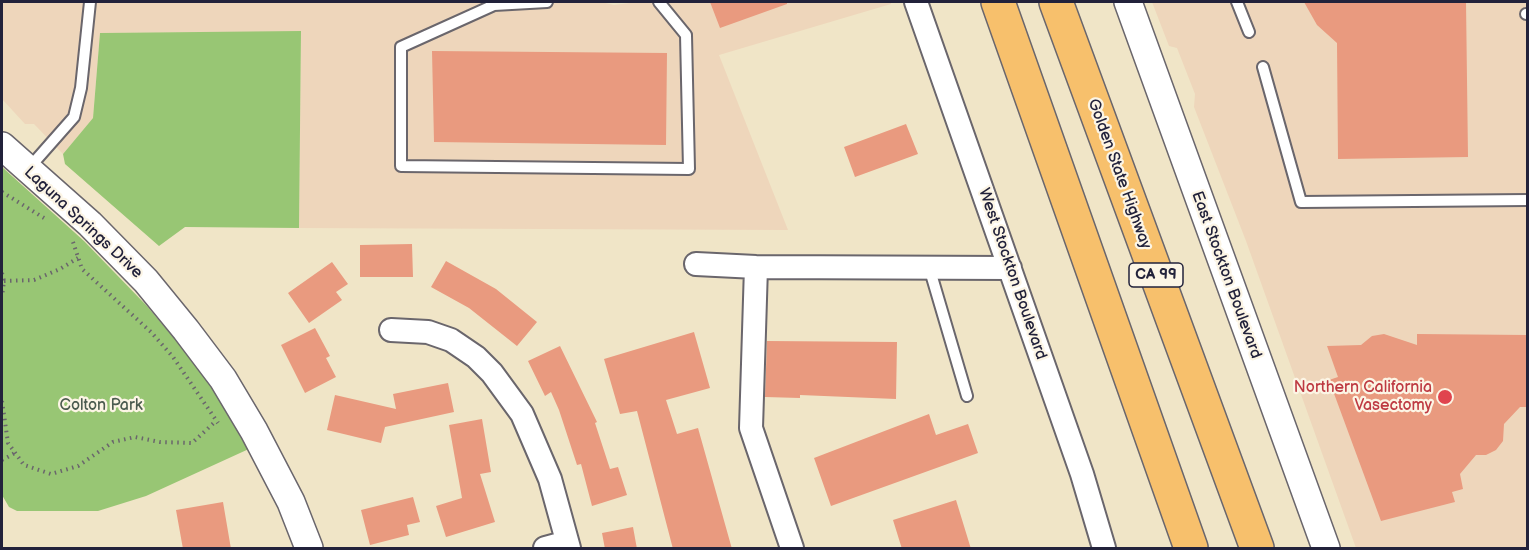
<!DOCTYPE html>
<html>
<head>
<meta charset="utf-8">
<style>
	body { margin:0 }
	#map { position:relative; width:1529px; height:550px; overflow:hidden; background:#f0e5c7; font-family:"Balsamiq Sans",sans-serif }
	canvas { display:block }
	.frame { position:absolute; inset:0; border:3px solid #22223b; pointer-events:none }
</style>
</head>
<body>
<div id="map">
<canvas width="1529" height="550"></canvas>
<div class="frame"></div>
</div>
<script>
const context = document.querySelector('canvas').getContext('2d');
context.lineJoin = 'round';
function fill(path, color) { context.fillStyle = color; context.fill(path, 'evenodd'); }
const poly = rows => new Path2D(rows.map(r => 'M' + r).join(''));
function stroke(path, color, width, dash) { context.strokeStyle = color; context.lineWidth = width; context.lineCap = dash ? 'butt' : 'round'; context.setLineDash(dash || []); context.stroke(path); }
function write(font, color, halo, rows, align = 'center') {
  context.font = font + ' "Balsamiq Sans",sans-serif'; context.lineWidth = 4.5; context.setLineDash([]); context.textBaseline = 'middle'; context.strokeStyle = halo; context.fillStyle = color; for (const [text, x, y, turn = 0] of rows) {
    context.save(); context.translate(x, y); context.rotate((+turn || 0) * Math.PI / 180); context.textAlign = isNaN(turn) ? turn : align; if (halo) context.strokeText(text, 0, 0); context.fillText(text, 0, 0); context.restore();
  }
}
fill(poly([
	[2,2,601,2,614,5,638,2,891,2,891,4,719,55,788,230,299,228,301,32,100,33,93,118,63,154,34,124,25,124,2,99],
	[1152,2,1527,2,1527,548,1356,548,1246,241,1194,107,1195,94,1177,48,1169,46]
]), '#eed6bb');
fill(poly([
	[301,31,299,228,185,227,159,246,65,164,63,154,93,118,100,33],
	[2,167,84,241,146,305,206,376,251,448,146,496,98,511,17,511,9,507,2,495]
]), '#98c674');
fill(poly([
	[710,2,787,2,787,4,720,28],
	[1304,2,1466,2,1468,157,1338,159,1337,43,1317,25],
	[432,51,667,53,666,145,434,142],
	[906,124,918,154,855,177,844,147],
	[412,244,413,277,360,277,360,245],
	[446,261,496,289,537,322,517,346,469,308,431,287],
	[332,262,348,284,336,292,342,300,309,323,288,293],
	[315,328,330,356,326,358,336,377,305,393,281,345],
	[694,332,710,388,666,400,677,434,698,428,732,549,673,549,637,411,620,414,604,359],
	[1384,334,1417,345,1417,334,1527,335,1527,407,1520,407,1504,424,1503,441,1496,450,1486,455,1476,455,1460,474,1463,489,1452,492,1455,502,1381,521,1329,380,1338,377,1327,346,1361,345,1372,336],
	[767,341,897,342,896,399,800,395,800,398,765,397],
	[560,346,597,422,595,423,610,469,618,467,627,495,592,506,581,464,577,465,559,410,551,392,545,396,528,361],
	[448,383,454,412,385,427,381,443,327,430,335,395,396,409,393,394],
	[929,414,936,435,968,424,978,453,831,506,814,458],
	[482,419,491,472,480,474,495,522,446,537,436,506,462,498,449,425],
	[413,497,420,522,407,525,409,535,370,545,361,510],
	[956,500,971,549,902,549,893,520],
	[223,502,231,549,183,549,176,510],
	[633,527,637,549,605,549,602,533]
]), '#e99a7f');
const service = poly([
	[547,2,494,5,401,47,401,166,689,169,686,35,659,2],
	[1237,2,1249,32],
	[1526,14,1528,14],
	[1263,67,1301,202,1528,200],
	[29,168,74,117,81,88,90,2],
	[929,267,967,396]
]);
const minor = poly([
	[916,2,1082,474,1104,548],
	[696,264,756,267,1010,268],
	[756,267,751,428,792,548],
	[391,330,428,332,451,340,476,357,492,373,522,414,550,479,569,548],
	[545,548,567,542]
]);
const tertiary = poly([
	[1128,2,1326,548],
	[2,146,90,224,146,281,186,330,223,379,254,431,291,502,309,548]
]);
const motorway = poly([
	[998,2,1191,548],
	[1056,2,1257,548]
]);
stroke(service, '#6a666c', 14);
stroke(minor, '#6a666c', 26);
stroke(tertiary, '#6a666c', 30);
stroke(motorway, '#6a666c', 36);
stroke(poly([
	[2,192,44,218],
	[73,242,82,269,151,332,173,357,218,423],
	[2,273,4,281,2,296],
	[4,281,34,280,60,269,78,258],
	[2,401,8,443,24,465,51,474,78,466,113,442,135,437,160,442,192,443,216,421],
	[2,460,15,453]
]), '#6a666c', 4, [1.5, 4.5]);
stroke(service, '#fff', 10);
stroke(minor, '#fff', 22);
stroke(tertiary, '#fff', 27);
stroke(motorway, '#f7c06c', 33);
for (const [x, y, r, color] of [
	[1445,397,8,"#e0444e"]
]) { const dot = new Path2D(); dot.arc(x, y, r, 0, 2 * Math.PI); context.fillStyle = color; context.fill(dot); stroke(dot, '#fcf5e5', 2); }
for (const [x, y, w] of [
	[1156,275,54]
]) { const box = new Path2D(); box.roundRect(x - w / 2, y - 12, w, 24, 4.5); context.fillStyle = '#fcf5e5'; context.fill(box); stroke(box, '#22223b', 1.5); }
write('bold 15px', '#22223b', null, [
	["CA 99",1156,275]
]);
write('16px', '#22223b', '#fcf5e5', [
	["Golden State Highway",1119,174,70],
	["Laguna Springs Drive",83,223,43],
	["West Stockton Boulevard",1012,274,71],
	["East Stockton Boulevard",1226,275,70]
]);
write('16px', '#be3a42', '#fcf5e5', [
	["Northern California",1432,388],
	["Vasectomy",1432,406]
], 'right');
write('16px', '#4b5b4f', '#fcf5e5', [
	["Colton Park",101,406]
]);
</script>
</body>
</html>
